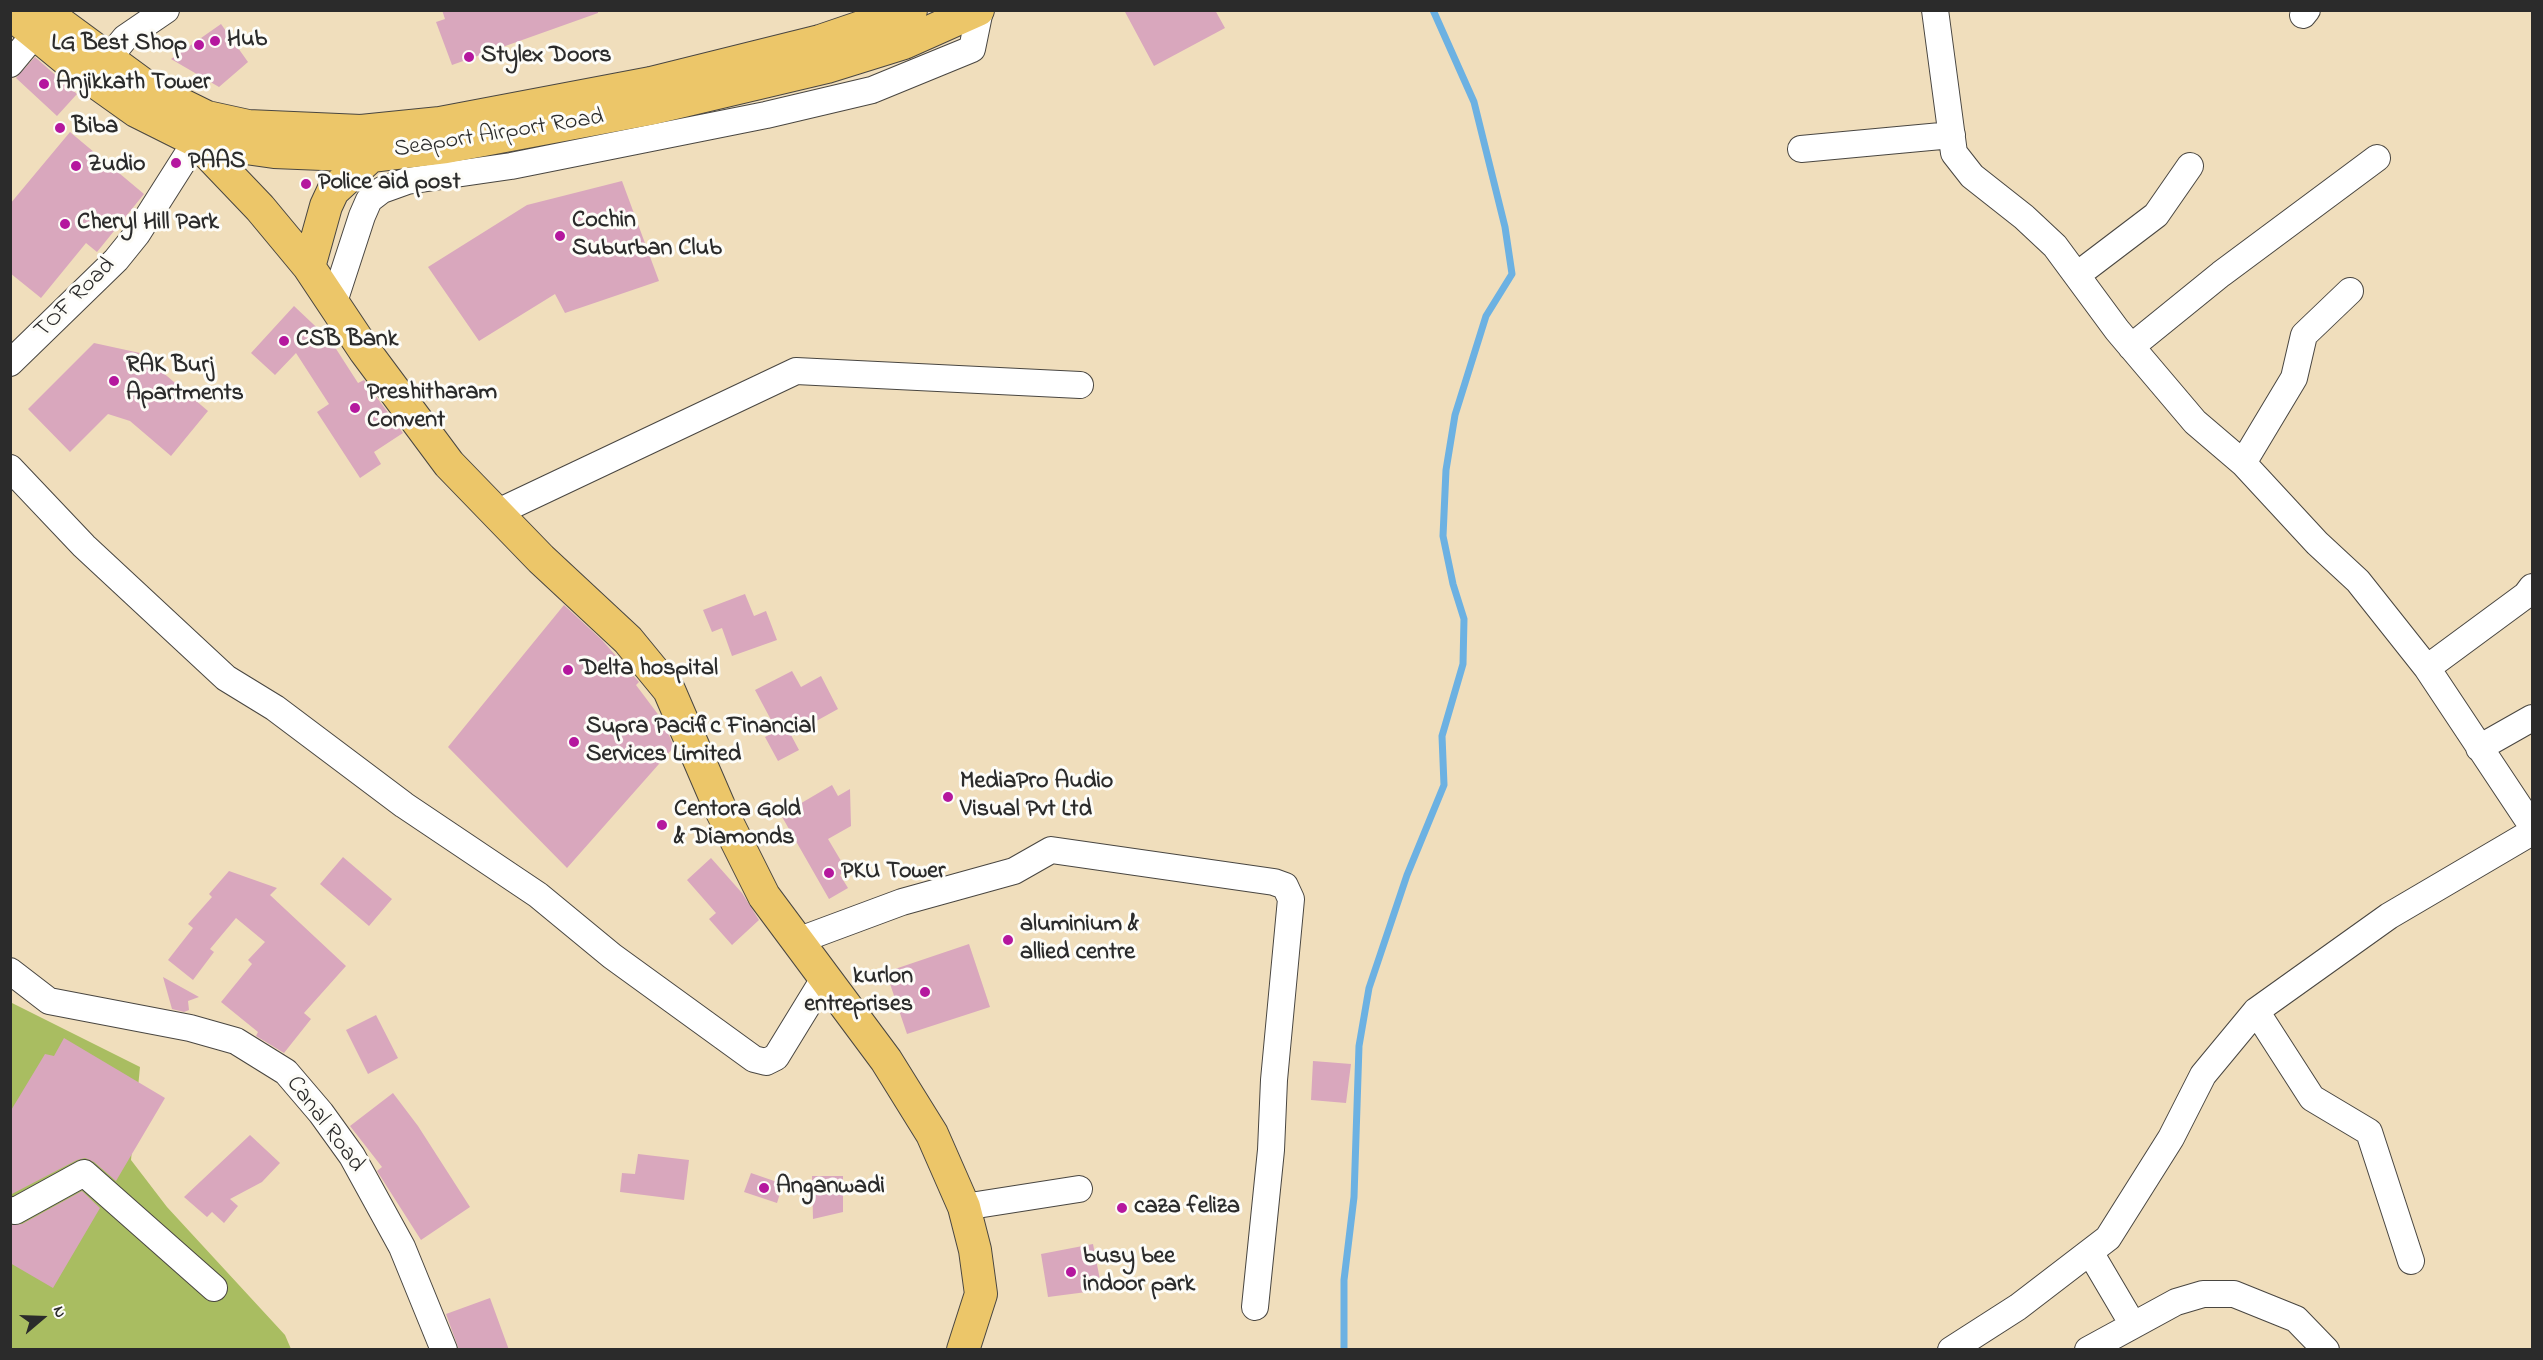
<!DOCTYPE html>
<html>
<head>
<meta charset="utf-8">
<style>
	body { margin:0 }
	#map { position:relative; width:2543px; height:1360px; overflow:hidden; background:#f0debc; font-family:"Indie Flower",sans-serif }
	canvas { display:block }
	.frame { position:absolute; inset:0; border:12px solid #2b2b2b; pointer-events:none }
	.north { position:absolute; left:12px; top:1288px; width:60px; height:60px; -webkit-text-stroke:4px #fdfcf7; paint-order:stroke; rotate:71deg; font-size:16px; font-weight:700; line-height:24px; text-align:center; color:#2b2b2b }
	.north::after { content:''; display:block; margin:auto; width:21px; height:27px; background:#2b2b2b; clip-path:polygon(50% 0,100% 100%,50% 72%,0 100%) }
</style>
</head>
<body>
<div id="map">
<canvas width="2543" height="1360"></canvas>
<div class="frame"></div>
<div class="north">N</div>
</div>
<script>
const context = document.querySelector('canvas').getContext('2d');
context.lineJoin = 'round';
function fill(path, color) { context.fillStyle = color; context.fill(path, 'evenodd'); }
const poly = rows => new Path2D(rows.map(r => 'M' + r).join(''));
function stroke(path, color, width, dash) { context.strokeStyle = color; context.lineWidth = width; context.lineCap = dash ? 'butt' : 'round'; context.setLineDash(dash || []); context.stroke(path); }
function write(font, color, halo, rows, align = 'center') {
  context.font = font + ' "Indie Flower",sans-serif'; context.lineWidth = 6; context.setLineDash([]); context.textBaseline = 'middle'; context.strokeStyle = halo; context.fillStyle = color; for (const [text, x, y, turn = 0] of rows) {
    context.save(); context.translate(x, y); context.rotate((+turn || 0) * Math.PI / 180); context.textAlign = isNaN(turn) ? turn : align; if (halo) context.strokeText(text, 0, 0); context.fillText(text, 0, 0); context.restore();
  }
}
fill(poly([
	[10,1002,140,1067,131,1160,167,1207,285,1335,291,1349,11,1349]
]), '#a9bd61');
stroke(poly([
	[1344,1350,1344,1280,1354,1197,1359,1046,1369,988,1407,875,1444,785,1442,736,1463,664,1464,619,1453,584,1443,536,1446,470,1455,415,1486,316,1512,274,1505,227,1474,102,1433,10]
]), '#6cb1e2', 7);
fill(poly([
	[442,10,598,10,598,13,452,65,436,22,445,19],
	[1124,10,1215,10,1225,28,1154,66],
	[221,24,248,62,219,87,171,59],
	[35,57,77,94,57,116,16,78],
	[70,132,144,194,97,252,86,243,41,298,10,273,10,204],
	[622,181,659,281,565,313,555,294,479,341,428,267,527,205],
	[294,306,331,341,358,383,364,380,403,433,374,452,381,464,360,478,317,412,329,404,296,353,275,375,251,353],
	[94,343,140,353,208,411,171,456,130,421,108,414,70,452,28,409],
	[745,594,754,616,766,611,777,640,732,656,722,628,712,632,703,610],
	[564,605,602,640,639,682,636,685,663,721,674,747,567,868,448,747],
	[792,671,801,687,821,676,838,709,791,735,799,750,778,761,765,737,777,731,755,690],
	[832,785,838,796,850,789,851,826,828,839,847,871,840,875,848,888,829,899,781,815],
	[343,857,392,899,369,926,320,884],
	[711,858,742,893,759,920,732,945,709,919,716,913,687,880],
	[229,871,277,888,270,895,346,966,304,1013,311,1019,284,1053,256,1036,258,1032,221,1002,252,964,248,960,265,942,236,918,210,949,214,952,193,980,168,960,193,928,188,924,212,897,209,894],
	[969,944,990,1007,907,1034,886,972],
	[163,977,199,997,188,1001,189,1010,184,1012,172,1009],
	[376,1015,398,1058,368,1074,346,1030],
	[64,1038,165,1098,116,1181,94,1162,85,1158,77,1160,10,1195,10,1112,45,1054,54,1056],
	[1313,1061,1351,1064,1346,1103,1311,1100],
	[393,1093,418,1126,470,1207,421,1240,377,1171,382,1167,350,1126],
	[250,1135,280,1163,262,1182,230,1199,238,1206,224,1223,212,1212,207,1217,184,1197],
	[638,1154,689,1160,684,1200,620,1192,622,1173,635,1174],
	[751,1173,783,1184,777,1203,744,1192],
	[812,1176,843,1176,843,1212,813,1219],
	[82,1191,100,1208,53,1288,10,1263,10,1225,22,1224],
	[1093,1244,1102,1290,1048,1297,1041,1254],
	[490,1298,509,1350,459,1350,446,1314]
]), '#d9a7bd');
const minor = poly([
	[1935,10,1954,153,1972,176,2024,217,2055,246,2117,330,2195,422,2243,463,2317,543,2358,581,2427,668,2532,826],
	[2303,15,2307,10],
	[107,60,125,38,166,10],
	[10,64,35,34],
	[1801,149,1952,135],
	[2077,275,2156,215,2190,166],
	[333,305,362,216,369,200,382,190,407,181,511,166,766,115,872,90,972,49,980,10],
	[2131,347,2221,274,2377,158],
	[10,363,116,260,137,234,196,141],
	[2243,463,2294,378,2304,335,2350,291],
	[10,468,84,546,226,678,275,708,404,805,538,895,612,956,754,1059,766,1062,776,1057,825,977],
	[496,513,796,371,1080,385],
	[2427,668,2526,595,2532,587],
	[2479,748,2532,718],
	[797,941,902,902,1014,871,1051,850,1274,882,1285,886,1291,899,1274,1080,1271,1150,1255,1307],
	[10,971,49,1001,190,1028,236,1041,286,1072,321,1113,352,1156,402,1247,444,1350],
	[2256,1011,2312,1098,2369,1132,2411,1261],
	[964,1207,1079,1189],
	[10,1210,15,1211,84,1173,214,1288],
	[2090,1252,2133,1325],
	[1951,1350,2018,1307,2108,1238,2171,1138,2203,1075,2256,1011,2389,916,2532,832],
	[2088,1350,2176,1302,2203,1294,2234,1294,2296,1319,2326,1350]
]);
const major = poly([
	[42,10,148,88,207,117,248,126,361,131,440,123,651,83,820,41,911,10],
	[10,13,84,74,136,111,196,141,274,152,371,156,446,147,654,108,827,67,904,43,978,10],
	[196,141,260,208,309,267,365,351,449,464,541,559,628,640,669,690,719,806,764,896,886,1060,932,1134,964,1207,975,1250,981,1294,963,1350],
	[309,267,326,206,333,191,371,156]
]);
stroke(minor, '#494641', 28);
stroke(major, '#494641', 34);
stroke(minor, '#fff', 26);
stroke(major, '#ecc669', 32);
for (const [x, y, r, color] of [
	[215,41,6,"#b5179e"],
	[199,45,6,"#b5179e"],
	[469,57,6,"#b5179e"],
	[44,84,6,"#b5179e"],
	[60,128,6,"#b5179e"],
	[176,163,6,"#b5179e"],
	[76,166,6,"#b5179e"],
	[306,184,6,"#b5179e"],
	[65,224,6,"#b5179e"],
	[560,236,6,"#b5179e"],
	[284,341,6,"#b5179e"],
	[114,381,6,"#b5179e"],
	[355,408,6,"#b5179e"],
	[568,670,6,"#b5179e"],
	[574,742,6,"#b5179e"],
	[948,797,6,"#b5179e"],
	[662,825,6,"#b5179e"],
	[829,873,6,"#b5179e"],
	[1008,940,6,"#b5179e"],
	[925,992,6,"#b5179e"],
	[764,1188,6,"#b5179e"],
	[1122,1208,6,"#b5179e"],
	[1071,1272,6,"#b5179e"]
]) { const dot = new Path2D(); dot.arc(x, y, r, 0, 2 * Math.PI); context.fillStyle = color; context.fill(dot); stroke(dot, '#fdfcf7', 2); }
write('bold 24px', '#2b2b2b', '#fdfcf7', [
	["Hub",227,41],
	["LG Best Shop",187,45,"right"],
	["Stylex Doors",481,57],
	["Anjikkath Tower",56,84],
	["Biba",72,128],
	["PAAS",188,163],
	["Zudio",88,166],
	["Police aid post",318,184],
	["Cochin",572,222],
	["Suburban Club",572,250],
	["Cheryl Hill Park",77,224],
	["CSB Bank",296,341],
	["RAK Burj",126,367],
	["Apartments",126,395],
	["Preshitharam",367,394],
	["Convent",367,422],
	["Delta hospital",580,670],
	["Supra Pacific Financial",586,728],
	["Services Limited",586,756],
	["MediaPro Audio",960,783],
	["Visual Pvt Ltd",960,811],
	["Centora Gold",674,811],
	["& Diamonds",674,839],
	["PKU Tower",841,873],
	["aluminium &",1020,926],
	["allied centre",1020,954],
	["kurlon",913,978,"right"],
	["entreprises",913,1006,"right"],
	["Anganwadi",776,1188],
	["caza feliza",1134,1208],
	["busy bee",1083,1258],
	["indoor park",1083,1286]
], 'left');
write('24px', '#2b2b2b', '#fdfcf7', [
	["Seaport Airport Road",499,135,-9],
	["TOF Road",76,299,-45],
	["Canal Road",324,1125,53]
]);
</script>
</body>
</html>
